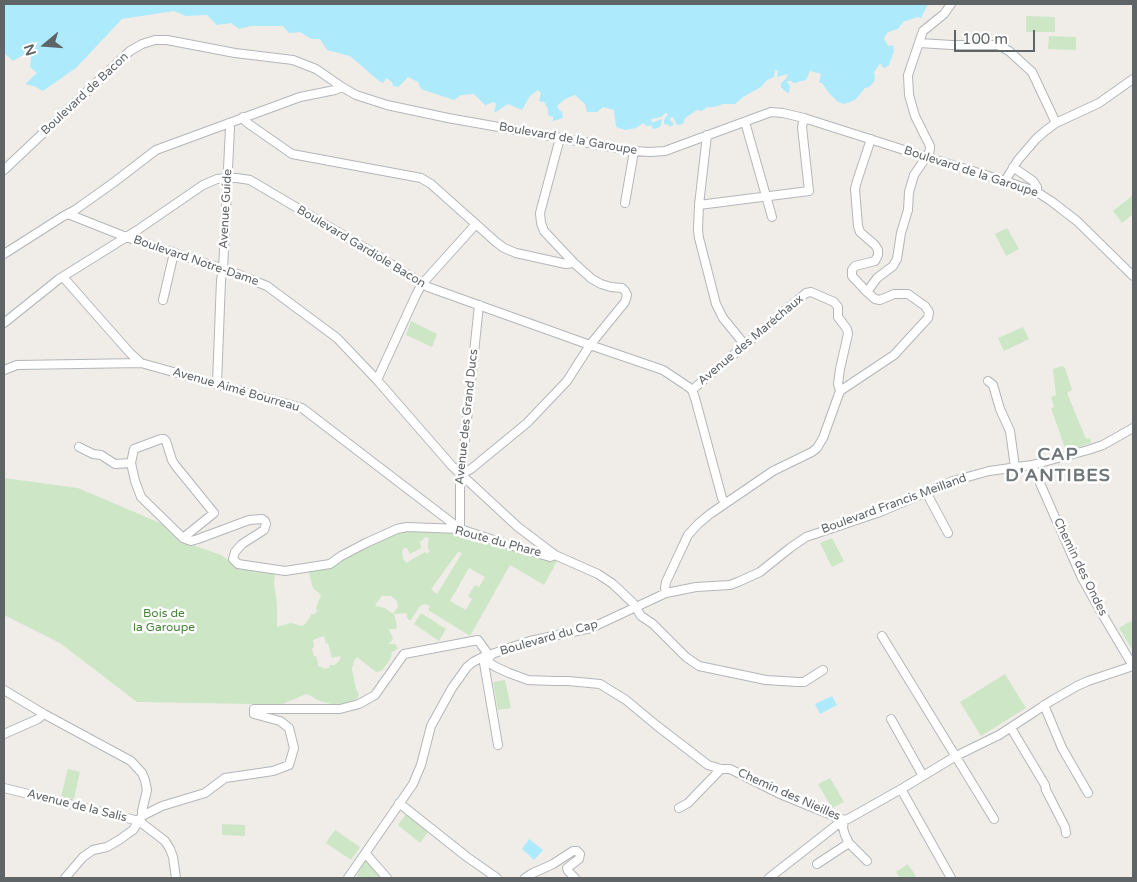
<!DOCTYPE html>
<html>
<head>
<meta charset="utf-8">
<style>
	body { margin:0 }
	#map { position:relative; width:1137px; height:882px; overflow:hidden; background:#f0ede8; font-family:"Varela Round",sans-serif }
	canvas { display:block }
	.frame { position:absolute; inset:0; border:5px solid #5f6467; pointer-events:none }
	.north { position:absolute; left:20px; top:20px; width:50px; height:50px; -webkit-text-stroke:4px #fff; paint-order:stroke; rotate:252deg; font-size:14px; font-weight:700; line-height:20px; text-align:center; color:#5f6467 }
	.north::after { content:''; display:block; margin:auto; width:18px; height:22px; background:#5f6467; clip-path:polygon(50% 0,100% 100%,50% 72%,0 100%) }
	.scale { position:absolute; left:954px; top:30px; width:81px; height:22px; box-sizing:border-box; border:2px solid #5f6467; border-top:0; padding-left:6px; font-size:15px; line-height:18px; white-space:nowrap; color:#5f6467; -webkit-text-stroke:4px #fff; paint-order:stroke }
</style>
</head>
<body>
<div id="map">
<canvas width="1137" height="882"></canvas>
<div class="frame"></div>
<div class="north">N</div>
<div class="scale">100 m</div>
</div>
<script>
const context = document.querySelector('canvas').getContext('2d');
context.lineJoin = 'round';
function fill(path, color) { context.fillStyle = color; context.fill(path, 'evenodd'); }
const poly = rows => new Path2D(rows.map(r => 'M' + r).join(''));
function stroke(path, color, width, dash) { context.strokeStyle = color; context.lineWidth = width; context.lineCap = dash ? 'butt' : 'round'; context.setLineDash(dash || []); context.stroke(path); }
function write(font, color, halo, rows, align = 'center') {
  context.font = font + ' "Varela Round",sans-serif'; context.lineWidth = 5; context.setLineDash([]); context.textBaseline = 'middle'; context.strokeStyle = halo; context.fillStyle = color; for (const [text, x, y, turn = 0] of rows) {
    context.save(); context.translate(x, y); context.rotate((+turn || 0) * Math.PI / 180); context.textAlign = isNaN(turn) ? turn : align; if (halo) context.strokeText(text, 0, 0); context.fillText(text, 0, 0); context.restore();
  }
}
fill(poly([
	[1026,16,1055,17,1055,32,1026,32],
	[1049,36,1076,37,1076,50,1048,49],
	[1133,195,1133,214,1122,223,1113,211],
	[1007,228,1019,249,1006,256,995,234],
	[411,321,437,334,432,347,406,335],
	[1023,327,1029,339,1004,351,998,338],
	[1062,366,1065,368,1072,390,1067,393,1086,439,1090,438,1091,443,1066,451,1051,408,1054,407,1051,397,1056,395,1053,369],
	[4,478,78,488,160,523,187,543,221,555,237,566,275,571,274,584,277,604,277,627,291,623,302,626,305,624,312,614,315,614,317,611,316,608,321,595,313,588,311,581,309,572,313,568,397,529,460,529,499,545,557,561,544,585,510,565,470,636,428,610,430,606,428,605,424,604,419,607,411,620,408,620,406,613,394,614,396,622,397,628,395,629,389,629,393,639,388,644,395,644,398,648,396,650,392,652,391,658,384,668,381,671,376,672,357,657,354,661,352,669,356,689,359,694,357,699,345,703,334,705,317,700,311,696,306,694,278,706,251,704,137,702,60,643,4,615],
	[425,537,429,538,428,541,428,549,430,551,427,554,425,552,406,563,403,558,402,551,404,548,407,548,410,554,421,548,420,541,422,541],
	[458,552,462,553,437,594,431,589],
	[469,568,485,577,479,587,475,585,468,596,472,599,466,610,450,601],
	[382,596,391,596,397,601,398,607,393,614,385,608,375,606,378,601],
	[324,636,326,644,328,643,332,658,341,656,339,661,335,665,330,665,329,668,324,669,322,667,318,666,318,663,316,656,314,656,312,648,314,647,313,640],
	[832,538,844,561,832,567,820,543],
	[421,613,446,629,439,641,414,624],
	[1131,621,1133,624,1133,651,1119,628],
	[1005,674,1026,708,981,736,960,702],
	[505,680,511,708,498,710,493,682],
	[68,769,80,772,74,799,61,796],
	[830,778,844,802,832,808,818,784],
	[406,814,428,832,420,843,398,825],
	[222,824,245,825,245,836,222,835],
	[335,830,360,847,351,860,326,843],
	[365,859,367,859,384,878,356,878],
	[908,864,917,878,900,878,896,872]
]), '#cde6c6');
fill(poly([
	[4,4,928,4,921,18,918,17,906,21,904,21,898,29,894,30,888,32,885,36,884,39,887,44,888,46,893,45,894,51,889,65,885,68,882,67,882,65,881,64,879,65,874,72,875,77,874,82,869,87,865,88,856,99,850,102,844,104,838,102,829,93,822,83,819,83,821,74,810,71,806,80,794,83,791,81,788,81,787,82,790,86,789,93,786,92,781,87,781,83,786,79,788,74,777,77,778,71,775,70,774,77,767,80,761,87,743,97,735,104,723,104,714,107,707,107,702,111,697,110,685,118,683,124,677,125,673,117,670,118,671,121,674,124,670,127,669,125,664,124,664,120,668,114,666,113,661,117,651,119,652,122,654,122,662,119,661,125,658,128,654,129,652,128,652,125,650,126,647,126,643,123,636,128,625,130,616,127,614,110,603,107,597,112,587,112,585,104,575,95,565,99,557,106,559,110,562,112,563,118,553,121,553,117,548,115,548,109,544,102,539,101,541,93,538,90,530,96,522,110,508,104,494,113,496,104,494,102,485,105,474,94,461,95,454,100,421,89,418,82,408,77,398,87,393,86,392,82,387,78,383,83,379,81,350,56,327,50,320,39,311,39,300,32,289,33,283,26,251,26,239,29,231,23,217,25,207,15,186,16,174,11,122,19,76,68,43,91,34,86,25,84,37,73,30,67,32,50,13,61,4,53],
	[832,696,837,705,820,714,815,704],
	[529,839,543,850,534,860,522,849]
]), '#adeafb');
const minor = poly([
	[919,43,952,45,998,45,1009,51,1032,72,1056,123],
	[243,117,246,122,292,154,421,178,431,184,496,242,504,248,516,253,566,264,574,263],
	[745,122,772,217],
	[707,135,699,205,698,230,699,238,716,304,723,318,745,345],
	[1013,167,1033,181,1037,187,1037,192],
	[4,170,130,51,142,44,155,40,167,40,235,53,293,60,316,69,342,87,356,95,387,105,448,118,634,151,650,152,665,151,771,112,783,113,804,118,926,157,1005,181,1037,192,1051,201,1077,221,1133,276],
	[1005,181,1018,160,1036,139,1045,131,1056,123,1099,103,1133,79],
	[625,203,634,151],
	[699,205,809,191,802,127,804,118],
	[68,214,126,237,232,272,267,286,337,338,377,380,452,466,518,527,555,555,598,574,613,584,633,603,641,616,653,624,686,657,699,666,766,680,798,682,804,682,823,670],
	[4,254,62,217,75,210,113,183,156,150,300,97,335,90,342,87],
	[63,277,130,353,141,363],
	[867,292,852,276,852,270,855,266,875,261,878,255,878,250,875,245,860,232,858,226,855,189,857,181,871,139],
	[163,300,174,253],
	[4,323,59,279,136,231,203,185,217,179,227,178,237,178,250,180,365,248,428,287,590,345,663,370,687,386,692,390,695,398,722,498,725,503],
	[4,370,17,365,141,363,302,408,460,529],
	[377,380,416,295,422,284,476,224],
	[988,381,993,385,1000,409,1010,431,1015,467],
	[217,384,221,280,223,270,230,128,229,123],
	[692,390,806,293,811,292,834,302,838,307,838,317,847,329,848,334,840,369,838,384,840,391],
	[79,447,93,454,101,455,115,464,131,463],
	[1032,465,1081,576,1101,612,1133,666],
	[461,474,471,469,527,423,567,381,590,345,625,302,627,295,625,291,622,288,611,287,601,284,592,279,574,263,544,231,541,223,540,213,560,138],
	[926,492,948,533],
	[460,529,460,487,479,305],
	[183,538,214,513,175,465,172,460,166,441,164,439,161,439,134,449,131,463,135,481,141,497,183,538,191,541,198,539,249,520,262,519,265,521,266,524,264,530,242,544,235,552,233,559,238,564,285,571,330,564,341,556,366,543,397,529,407,527,460,529,506,544,550,557,555,555],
	[666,593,665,588,666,582,680,552,688,535,698,524,710,514,773,471,812,452,817,448,823,438,840,391,894,355,928,318,929,312,925,306,908,294,894,294,880,300,875,299,867,292,877,278,893,266,897,259,901,233,908,210,909,192,914,175,929,153,930,149,930,146,915,116,909,95,908,75,923,31,944,14,951,4],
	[882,636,994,819],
	[483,657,486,661,496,667,509,673,528,680,554,681,568,681,600,684,626,700,656,725,708,765,721,769,730,769,780,794,844,820,848,819,903,788,956,756,999,735,1051,701,1077,686,1088,681,1133,666],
	[483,657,498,745],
	[4,690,44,714,131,761,142,773,145,780,147,790,142,811,142,816],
	[1044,705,1062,748,1088,793],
	[891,719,923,776],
	[1011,728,1045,785,1046,790,1065,827,1066,833],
	[4,734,38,719,44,714],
	[4,788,139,821,165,841,170,849,173,857,176,878],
	[901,789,951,878],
	[399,803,467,857,497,878],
	[679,808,688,803,721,769],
	[849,843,867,861],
	[366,854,387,878],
	[817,864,849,843,845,835,843,828,844,820],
	[65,878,83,857,93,850,107,847,119,840,133,830,142,816,162,806,205,793,225,778,273,771,289,765,294,748,289,728,280,721,254,714,254,709,340,709,359,704,375,695,404,654,478,640,490,657],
	[348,878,413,784,421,765,431,726,452,688,467,667,473,662,483,657,530,641,591,628,666,593,696,587,730,585,738,582,760,572,790,548,806,537,880,512,953,481,989,471,1032,465,1088,450,1103,445,1133,428],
	[525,878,531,874,553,864,573,851,577,851,580,854,579,859,567,868,568,871,575,878],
	[769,878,838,824,841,819]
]);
stroke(minor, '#b3b6b9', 10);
stroke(minor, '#fff', 8);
write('12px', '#5f6467', '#fff', [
	["Boulevard de Bacon",85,94,-43],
	["Boulevard de la Garoupe",568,139,10],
	["Boulevard de la Garoupe",971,172,18],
	["Avenue Guide",226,209,-87],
	["Boulevard Gardiole Bacon",361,247,31],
	["Boulevard Notre-Dame",196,261,19],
	["Avenue des Maréchaux",751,340,-40],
	["Avenue Aimé Bourreau",236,390,16],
	["Avenue des Grand Ducs",467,417,-84],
	["Boulevard Francis Meilland",894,504,-20],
	["Route du Phare",498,542,15],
	["Chemin des Ondes",1080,567,64],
	["Boulevard du Cap",549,638,-16],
	["Chemin des Nieilles",789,795,24],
	["Avenue de la Salis",77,806,14]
]);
write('12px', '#46843a', '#fff', [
	["Bois de",164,614],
	["la Garoupe",164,628]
]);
context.letterSpacing = '1px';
write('bold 18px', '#707779', '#fff', [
	["CAP",1058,455],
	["D'ANTIBES",1058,476]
]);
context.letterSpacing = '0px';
</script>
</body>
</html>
